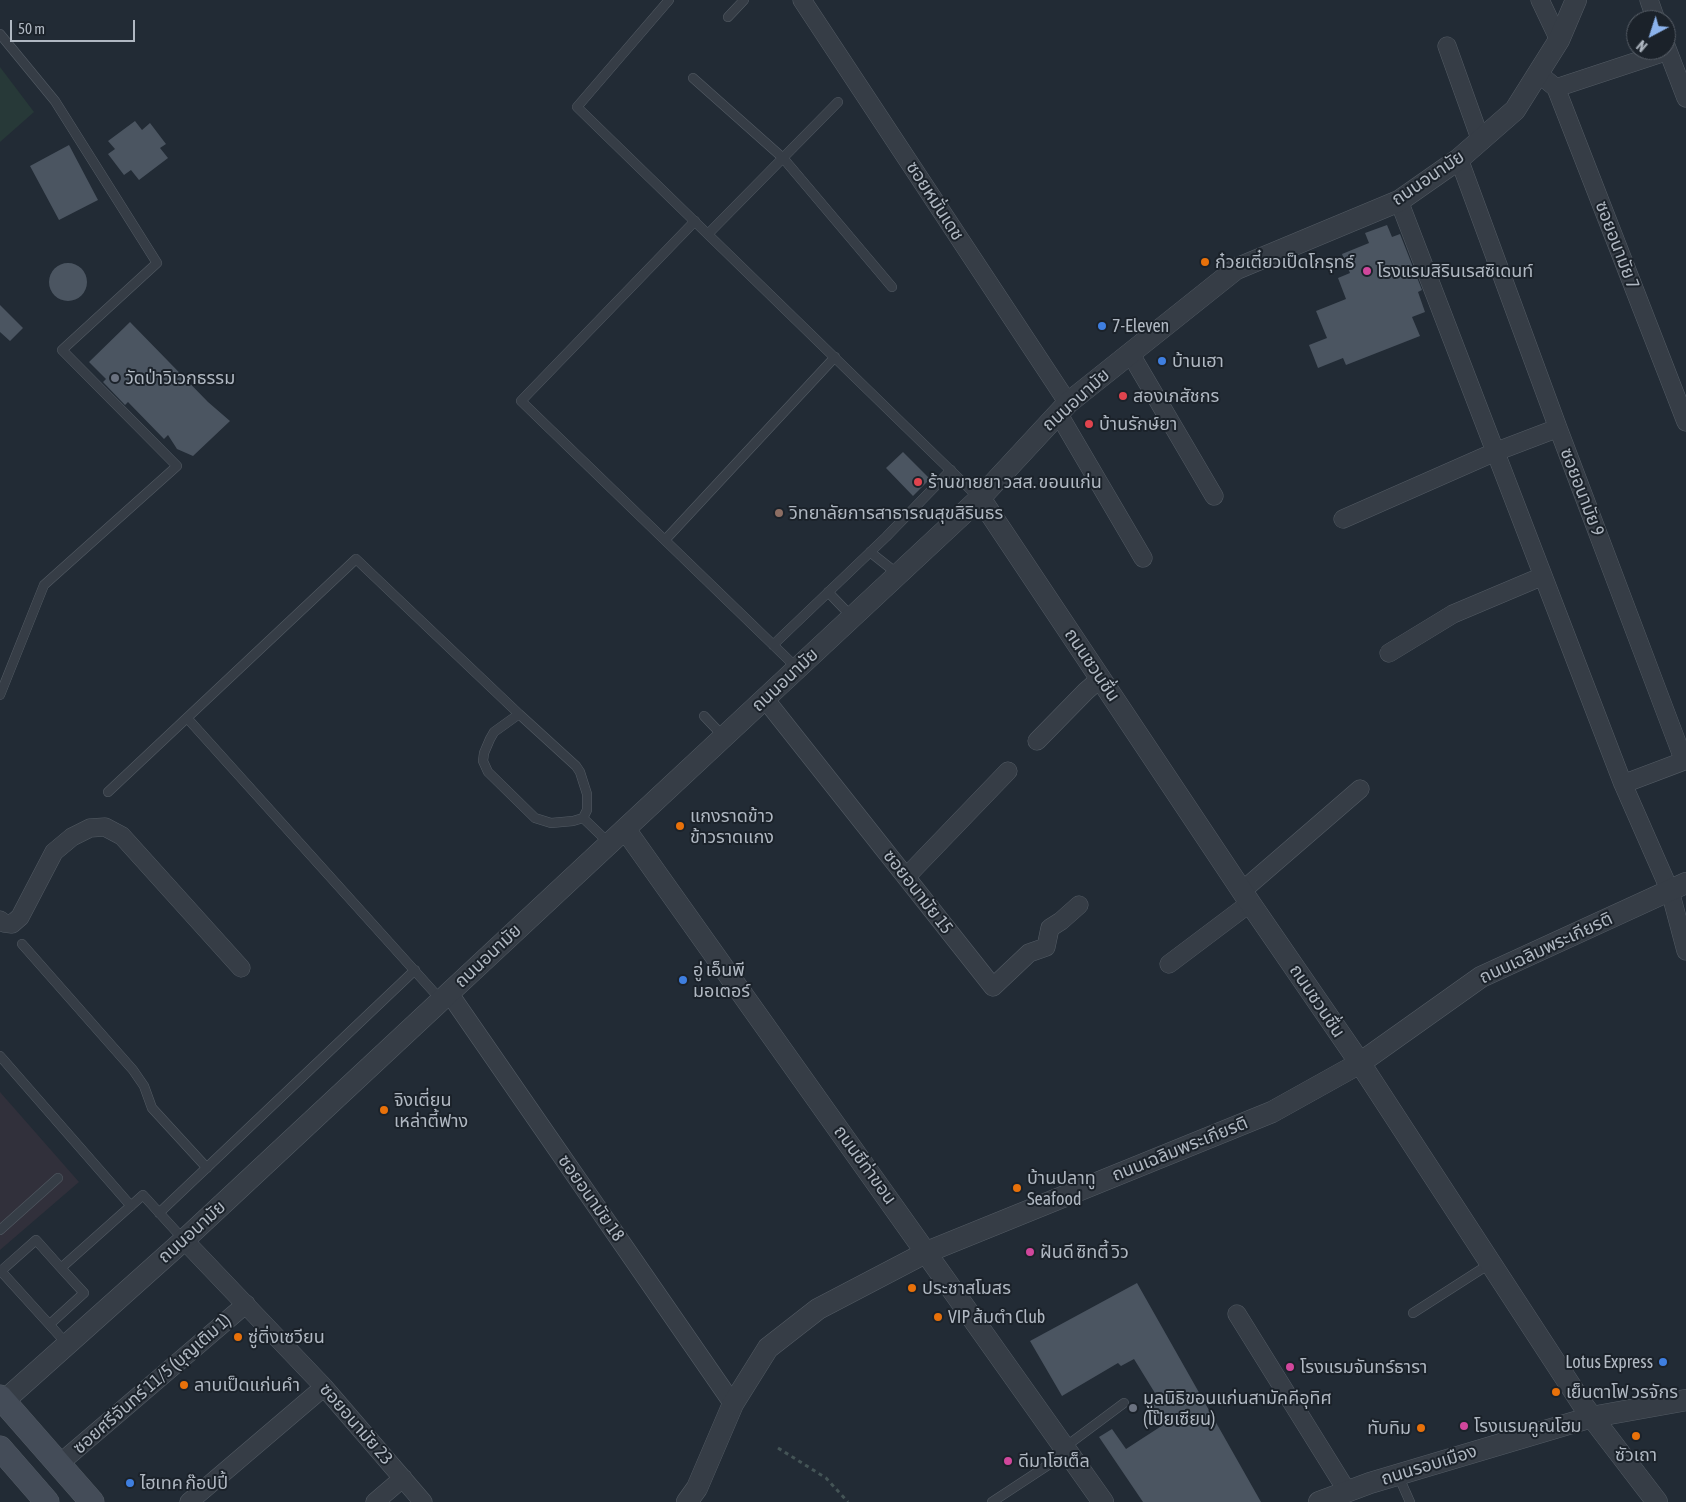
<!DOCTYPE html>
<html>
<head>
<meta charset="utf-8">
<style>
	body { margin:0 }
	#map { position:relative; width:1686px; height:1502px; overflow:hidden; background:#222b35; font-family:"Asap Condensed",sans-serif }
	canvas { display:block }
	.north { position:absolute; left:1626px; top:10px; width:50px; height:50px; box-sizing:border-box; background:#1b222a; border:1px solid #575e67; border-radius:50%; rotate:220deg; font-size:14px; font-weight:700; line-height:20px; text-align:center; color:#b0b8c2 }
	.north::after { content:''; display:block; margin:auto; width:18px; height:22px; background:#8cb3ec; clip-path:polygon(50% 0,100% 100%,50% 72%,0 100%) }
	.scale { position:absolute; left:10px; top:20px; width:125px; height:22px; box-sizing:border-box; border:2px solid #b0b8c2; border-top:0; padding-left:6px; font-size:15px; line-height:18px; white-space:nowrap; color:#b0b8c2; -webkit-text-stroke:4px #1b222a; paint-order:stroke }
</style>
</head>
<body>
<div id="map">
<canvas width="1686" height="1502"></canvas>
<div class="north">N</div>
<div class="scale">50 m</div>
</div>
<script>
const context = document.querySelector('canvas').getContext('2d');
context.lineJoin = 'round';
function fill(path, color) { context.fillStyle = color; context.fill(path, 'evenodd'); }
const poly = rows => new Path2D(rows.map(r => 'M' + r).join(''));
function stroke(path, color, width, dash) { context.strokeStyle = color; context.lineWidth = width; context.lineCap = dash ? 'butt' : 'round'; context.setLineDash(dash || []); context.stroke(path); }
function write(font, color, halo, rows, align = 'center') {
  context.font = font + ' "Asap Condensed","Noto Sans Thai",sans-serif'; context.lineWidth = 4; context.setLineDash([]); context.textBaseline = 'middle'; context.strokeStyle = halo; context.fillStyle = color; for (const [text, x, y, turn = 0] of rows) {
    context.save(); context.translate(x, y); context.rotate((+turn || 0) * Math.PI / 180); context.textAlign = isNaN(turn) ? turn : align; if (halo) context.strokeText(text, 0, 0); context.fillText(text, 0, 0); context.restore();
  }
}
fill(poly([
	[0,1092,79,1182,0,1250]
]), '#31303b');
fill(poly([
	[0,67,34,112,0,142]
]), '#273938');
fill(poly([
	[135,121,142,130,150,123,166,144,160,148,168,158,139,180,131,170,124,175,108,154,115,149,108,141],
	[69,145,98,200,59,220,30,166],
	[1387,225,1392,237,1400,234,1422,290,1418,292,1425,312,1412,317,1420,336,1346,365,1343,358,1318,368,1309,345,1327,338,1316,311,1346,299,1338,278,1350,273,1342,254,1369,243,1365,233],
	'49 282a19 19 0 1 1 38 0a19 19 0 1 1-38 0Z',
	[0,305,23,328,10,341,0,332],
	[130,322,208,402,230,421,193,456,177,449,168,435,164,439,128,402,125,405,103,382,106,379,89,362],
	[903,452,930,479,913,496,886,468],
	[1137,1283,1261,1502,1143,1502,1099,1437,1112,1429,1126,1449,1163,1425,1148,1404,1158,1398,1134,1359,1121,1366,1118,1363,1062,1396,1030,1341]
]), '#4b5561');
const service = poly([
	[669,0,577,107,979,498],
	[728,17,744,0],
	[0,34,55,101,157,263,62,350,177,466,44,585,0,695],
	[693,78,783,158,892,287],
	[695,221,521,401,797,668],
	[708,234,838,102],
	[665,540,835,357],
	[870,552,899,575],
	[828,592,852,617],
	[773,645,886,537,951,470],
	[519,714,576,766,580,772,587,794,587,810,583,818,573,821,551,823,535,818,488,772,483,761,484,753,490,739,494,732,519,714],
	[704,716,724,737],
	[188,719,441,1000],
	[108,792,356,559,519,714],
	[583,818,609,843],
	[22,944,133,1070,144,1086,152,1108,207,1168],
	[0,1056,131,1206],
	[159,1213,415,970],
	[0,1230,58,1178],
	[61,1268,143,1195,184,1240],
	[0,1270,67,1344],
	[1,1271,36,1240,61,1268,84,1293,50,1324],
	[1413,1313,1491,1263],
	[1065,1447,1124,1403],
	[1398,1475,1410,1502],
	[992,1502,1068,1452]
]);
const minor = poly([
	[802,0,1068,403],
	[1540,0,1559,40],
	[1649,0,1656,20],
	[1447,46,1481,141],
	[1666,46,1686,98],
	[1539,74,1556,88,1686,422],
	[1556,88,1668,51],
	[1459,159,1558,428,1684,761,1623,784],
	[1399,201,1623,784,1670,891,1686,951],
	[1130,353,1214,496],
	[1058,413,1143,558],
	[1343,519,1495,452,1558,428],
	[1389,653,1453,614,1543,576],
	[765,699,993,987,1029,953,1046,947,1050,928,1061,921,1079,905],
	[1037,741,1086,691,1101,678],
	[906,877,1008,771],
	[1242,891,1360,789],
	[0,920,4,923,12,924,20,917,54,852,72,837,90,828,105,827,122,836,241,968],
	[1169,964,1250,903],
	[449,993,733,1404],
	[184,1240,324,1387,423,1502],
	[1237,1314,1347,1491],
	[59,1464,246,1304],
	[189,1502,324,1387],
	[375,1502,403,1478]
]);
const tertiary = poly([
	[980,498,1250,903,1360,1063,1585,1408,1657,1502],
	[625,829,1103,1502],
	[4,1401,184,1240,980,498,1068,403,1236,269,1399,201,1459,159,1515,110,1559,40,1576,0],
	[687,1502,697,1488,733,1404,768,1348,818,1309,927,1252,1272,1112,1360,1063,1481,977,1686,883],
	[1319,1502,1370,1483,1592,1417,1686,1400]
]);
const secondary = poly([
	[0,1397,92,1502],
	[0,1448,47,1502]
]);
stroke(service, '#535b64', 10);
stroke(minor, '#535b64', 19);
stroke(tertiary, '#535b64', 22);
stroke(secondary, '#535b64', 25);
stroke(poly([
	[778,1448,826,1478,848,1502]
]), '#445456', 3, [4, 4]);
stroke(service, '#363d46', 9);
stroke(minor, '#363d46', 18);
stroke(tertiary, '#363d46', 21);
stroke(secondary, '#444c58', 24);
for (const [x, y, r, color] of [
	[1205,262,5,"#e8710a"],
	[1367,271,5,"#d1479c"],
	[1102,326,5,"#3f7fe0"],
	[1162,361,5,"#3f7fe0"],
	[115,378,5,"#6b7280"],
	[1123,396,5,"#e0444e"],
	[1089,424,5,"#e0444e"],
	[918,482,5,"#e0444e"],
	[779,513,5,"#8d6e63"],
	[680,826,5,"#e8710a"],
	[683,980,5,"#3f7fe0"],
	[384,1110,5,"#e8710a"],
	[1017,1188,5,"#e8710a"],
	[1030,1252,5,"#d1479c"],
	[912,1288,5,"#e8710a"],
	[938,1317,5,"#e8710a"],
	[238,1337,5,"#e8710a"],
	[1663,1362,5,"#3f7fe0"],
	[1290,1367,5,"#d1479c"],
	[184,1385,5,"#e8710a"],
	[1556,1392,5,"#e8710a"],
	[1133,1408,5,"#6b7280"],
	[1464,1426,5,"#d1479c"],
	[1421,1428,5,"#e8710a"],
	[1636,1436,5,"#e8710a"],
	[1008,1461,5,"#d1479c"],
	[130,1483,5,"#3f7fe0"]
]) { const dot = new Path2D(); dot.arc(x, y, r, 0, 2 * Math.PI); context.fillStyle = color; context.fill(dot); stroke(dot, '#1b222a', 2); }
write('18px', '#b0b8c2', '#1b222a', [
	["ถนนอนามัย",1428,178,-34],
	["ซอยหมั่นเดช",935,201,57],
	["ซอยอนามัย 7",1617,245,69],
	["ถนนอนามัย",1076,400,-42],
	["ซอยอนามัย 9",1582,492,69],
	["ถนนชวนชื่น",1092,665,56],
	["ถนนอนามัย",785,680,-43],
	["ซอยอนามัย 15",918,892,52],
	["ถนนเฉลิมพระเกียรติ",1546,948,-25],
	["ถนนอนามัย",488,956,-43],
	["ถนนชวนชื่น",1317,1001,56],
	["ถนนเฉลิมพระเกียรติ",1180,1149,-22],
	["ถนนชีท่าขอน",865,1165,54],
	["ซอยอนามัย 18",591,1198,55],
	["ถนนอนามัย",192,1232,-42],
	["ซอยศรีจันทร์ 11/5 (บุญเติม 1)",152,1384,-41],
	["ซอยอนามัย 23",356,1424,49],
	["ถนนรอบเมือง",1429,1465,-17]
]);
write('18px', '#b0b8c2', '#1b222a', [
	["ก๋วยเตี๋ยวเป็ดโกรุทธ์",1215,262],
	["โรงแรมสิรินเรสซิเดนท์",1377,271],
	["7-Eleven",1112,326],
	["บ้านเฮา",1172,361],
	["วัดป่าวิเวกธรรม",125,378],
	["สองเภสัชกร",1133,396],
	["บ้านรักษ์ยา",1099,424],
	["ร้านขายยา วสส. ขอนแก่น",928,482],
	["วิทยาลัยการสาธารณสุขสิรินธร",789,513],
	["แกงราดข้าว",690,816],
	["ข้าวราดแกง",690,837],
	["อู่ เอ็นพี",693,970],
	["มอเตอร์",693,991],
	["จิงเตี่ยน",394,1100],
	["เหล่าตี้ฟาง",394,1121],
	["บ้านปลาทู",1027,1178],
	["Seafood",1027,1199],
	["ฝันดี ซิทตี้ วิว",1040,1252],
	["ประชาสโมสร",922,1288],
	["VIP ส้มตำ Club",948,1317],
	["ซู่ติ่งเซวียน",248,1337],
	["Lotus Express",1653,1362,"right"],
	["โรงแรมจันทร์ธารา",1300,1367],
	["ลาบเป็ดแก่นคำ",194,1385],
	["เย็นตาโฟ วรจักร",1566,1392],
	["มูลนิธิขอนแก่นสามัคคีอุทิศ",1143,1398],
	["(โป๊ยเซียน)",1143,1419],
	["โรงแรมคูณโฮม",1474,1426],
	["ทับทิม",1411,1428,"right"],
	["ซัวเถา",1636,1455,"center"],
	["ดีมาโฮเต็ล",1018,1461],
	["ไฮเทค ก๊อปปี้",140,1483]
], 'left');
</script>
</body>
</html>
